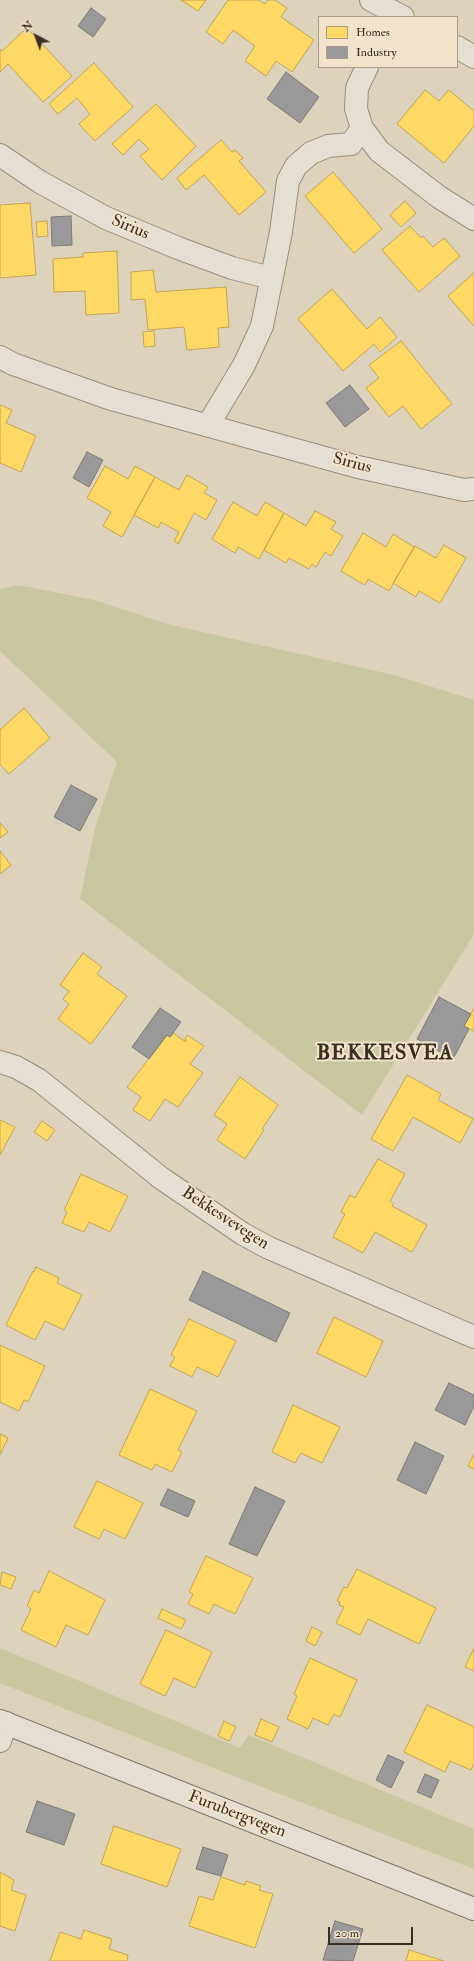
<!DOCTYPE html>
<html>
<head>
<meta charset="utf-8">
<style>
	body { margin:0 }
	#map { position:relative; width:474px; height:1961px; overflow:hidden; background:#ddd2bb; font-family:"IM FELL Double Pica",serif }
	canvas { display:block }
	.legend { position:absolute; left:318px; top:16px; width:140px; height:52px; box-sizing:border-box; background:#f2e4ca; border:1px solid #a99c88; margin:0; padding:5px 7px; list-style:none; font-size:12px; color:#3b2f24 }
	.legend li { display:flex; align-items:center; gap:8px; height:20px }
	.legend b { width:20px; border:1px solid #a99c88 }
	.north { position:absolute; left:16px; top:16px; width:40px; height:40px; -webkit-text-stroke:3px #f2e4ca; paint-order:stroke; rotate:319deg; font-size:11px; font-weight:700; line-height:16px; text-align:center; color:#3b2f24 }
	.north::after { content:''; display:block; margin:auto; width:14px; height:18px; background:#3b2f24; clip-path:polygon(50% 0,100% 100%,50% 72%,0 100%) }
	.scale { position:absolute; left:328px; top:1927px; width:85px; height:18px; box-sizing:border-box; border:2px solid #3b2f24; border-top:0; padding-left:5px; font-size:12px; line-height:14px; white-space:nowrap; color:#3b2f24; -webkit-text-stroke:3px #f2e4ca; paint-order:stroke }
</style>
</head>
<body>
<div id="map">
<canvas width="474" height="1961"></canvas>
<ul class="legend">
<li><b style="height:11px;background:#ffd966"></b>Homes</li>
<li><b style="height:11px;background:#999"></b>Industry</li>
</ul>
<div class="north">N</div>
<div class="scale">20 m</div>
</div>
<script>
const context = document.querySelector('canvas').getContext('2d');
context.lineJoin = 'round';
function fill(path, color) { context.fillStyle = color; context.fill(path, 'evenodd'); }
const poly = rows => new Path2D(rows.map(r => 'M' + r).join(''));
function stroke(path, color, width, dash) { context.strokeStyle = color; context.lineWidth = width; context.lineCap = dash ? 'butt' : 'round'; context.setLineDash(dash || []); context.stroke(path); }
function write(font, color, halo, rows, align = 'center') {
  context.font = font + ' "IM FELL Double Pica",serif'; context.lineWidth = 4; context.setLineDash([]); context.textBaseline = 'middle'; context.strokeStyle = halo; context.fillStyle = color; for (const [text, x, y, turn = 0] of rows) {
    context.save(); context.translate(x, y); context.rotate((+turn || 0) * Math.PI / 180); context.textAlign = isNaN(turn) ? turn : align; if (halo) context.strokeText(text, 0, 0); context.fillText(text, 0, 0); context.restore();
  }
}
fill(poly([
	[18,585,94,600,171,625,394,675,474,700,474,934,362,1115,80,899,95,828,117,762,0,651,0,589],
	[0,1648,240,1748,249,1735,474,1829,474,1869,226,1773,0,1683]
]), '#c8c7a0');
const homes = poly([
	[181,0,206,0,198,11,181,0],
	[228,0,258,0,265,4,268,0,275,0,287,8,281,17,314,40,292,72,276,61,266,76,245,61,255,46,233,30,223,44,206,32,228,0],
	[27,28,72,76,43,102,8,64,0,72,0,49,2,51,27,28],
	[94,63,133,107,95,141,79,124,90,114,77,98,58,114,49,104,94,63],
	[425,90,439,101,449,90,474,111,474,126,444,163,397,124,425,90],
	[156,104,196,146,162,180,140,156,149,149,139,139,123,155,112,144,156,104],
	[221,140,232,152,235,150,243,158,239,161,266,192,239,215,204,175,186,190,177,178,221,140],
	[333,172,382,229,354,253,305,196,333,172],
	[405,201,416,213,401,227,390,215,405,201],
	[30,203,36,275,0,278,0,205,30,203],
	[47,221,48,236,37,237,36,222,47,221],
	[410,226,421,238,423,236,433,247,444,238,460,256,419,292,382,250,410,226],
	[117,251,119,313,86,315,85,291,54,292,53,259,83,257,83,253,117,251],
	[153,270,156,292,226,287,229,327,218,328,219,347,187,350,184,327,148,330,145,299,131,300,131,272,153,270],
	[474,273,474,326,448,296,474,273],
	[332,289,367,329,380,317,397,337,380,352,374,344,343,371,298,319,332,289],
	[154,331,155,346,144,347,143,332,154,331],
	[401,341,452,404,421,429,403,406,389,417,366,388,379,378,369,365,401,341],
	[0,405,12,410,6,423,36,436,21,472,0,463,0,405],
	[105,466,128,479,135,466,155,477,122,537,103,526,111,512,87,498,105,466],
	[187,475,208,487,204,493,217,500,206,520,194,513,178,544,174,541,179,532,161,522,158,528,134,515,155,477,179,490,187,475],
	[233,502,257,516,265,502,284,513,259,559,238,547,235,553,212,539,233,502],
	[315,511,336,522,331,529,343,536,331,556,325,552,316,567,312,564,309,569,289,558,286,563,264,550,284,513,306,526,315,511],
	[363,533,386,547,393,534,414,547,389,591,368,579,365,585,341,571,363,533],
	[444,545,466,558,440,603,419,591,416,597,393,583,415,546,436,558,444,545],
	[24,708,50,738,9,774,0,764,0,730,24,708],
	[0,823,8,832,0,838,0,823],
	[0,851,11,865,0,874,0,851],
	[83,953,102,967,97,974,127,996,91,1044,58,1019,69,1004,63,999,69,991,60,985,83,953],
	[474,1008,474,1031,464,1026,474,1008],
	[173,1033,186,1042,185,1039,187,1035,204,1046,190,1064,203,1073,178,1107,165,1099,150,1121,133,1110,141,1097,127,1087,167,1035,170,1037,173,1033],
	[407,1075,441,1094,438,1100,473,1119,460,1143,413,1117,393,1151,371,1139,407,1075],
	[240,1077,278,1105,262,1129,264,1130,245,1159,217,1140,227,1124,214,1115,240,1077],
	[0,1120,15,1127,0,1155,0,1120],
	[42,1121,55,1130,47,1141,34,1132,42,1121],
	[378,1159,405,1174,390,1201,394,1204,392,1206,427,1225,412,1252,375,1232,363,1253,333,1237,345,1214,341,1212,350,1195,355,1198,378,1159],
	[81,1174,128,1196,110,1232,89,1222,84,1232,62,1223,67,1212,64,1210,81,1174],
	[36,1267,59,1278,57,1283,82,1295,64,1330,45,1321,35,1340,6,1325,33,1271,34,1272,36,1267],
	[334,1317,383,1341,366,1377,317,1353,334,1317],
	[189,1319,236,1341,218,1377,197,1367,192,1377,170,1366,175,1357,171,1355,189,1319],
	[0,1345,45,1366,28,1402,24,1400,19,1411,0,1402,0,1345],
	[150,1389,197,1411,178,1450,182,1452,172,1472,155,1464,152,1470,119,1455,150,1389],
	[293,1405,340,1427,322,1463,301,1453,295,1463,272,1452,293,1405],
	[0,1434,8,1438,0,1455,0,1434],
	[474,1454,474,1469,468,1466,474,1454],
	[97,1481,143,1503,125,1539,104,1529,99,1539,74,1527,97,1481],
	[206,1556,253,1578,235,1614,214,1604,209,1614,188,1604,193,1594,189,1592,206,1556],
	[357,1569,436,1608,419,1644,368,1619,360,1635,336,1623,344,1607,339,1605,340,1602,337,1601,344,1587,347,1588,357,1569],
	[49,1571,105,1600,88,1635,66,1625,56,1647,21,1630,31,1609,27,1606,34,1590,39,1593,49,1571],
	[2,1572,16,1577,11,1589,0,1585,2,1572],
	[162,1609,186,1620,181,1629,158,1618,162,1609],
	[312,1627,322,1632,315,1646,306,1641,312,1627],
	[166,1630,212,1652,195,1688,174,1678,165,1696,140,1684,166,1630],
	[474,1648,474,1671,465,1667,474,1648],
	[310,1658,357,1680,340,1717,334,1714,328,1725,313,1718,308,1729,287,1719,297,1696,294,1694,310,1658],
	[427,1705,474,1727,474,1763,471,1770,450,1761,445,1772,404,1752,427,1705],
	[261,1719,279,1727,272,1742,255,1735,261,1719],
	[224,1721,236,1727,229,1741,218,1736,224,1721],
	[114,1826,181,1849,167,1887,101,1864,114,1826],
	[0,1872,14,1880,11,1890,26,1895,15,1931,0,1926,0,1872],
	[221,1877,245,1885,246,1881,261,1886,259,1890,273,1894,255,1948,189,1926,199,1896,213,1900,221,1877],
	[84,1930,112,1939,109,1949,128,1955,127,1961,50,1961,60,1932,81,1939,84,1930],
	[409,1950,444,1961,406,1961,409,1950]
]);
fill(homes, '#ffd966');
stroke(homes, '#c4a652', 1);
const industry = poly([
	[91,8,106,19,93,37,78,26,91,8],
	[286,72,319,97,300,123,267,99,286,72],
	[71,216,72,245,52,246,51,217,71,216],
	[350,385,369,409,345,427,326,403,350,385],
	[87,452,103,460,89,487,73,478,87,452],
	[71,785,97,799,80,831,54,817,71,785],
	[439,997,471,1014,464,1026,469,1029,453,1059,417,1039,439,997],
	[160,1008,181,1022,170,1037,167,1035,149,1059,132,1047,160,1008],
	[203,1271,290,1313,276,1342,189,1300,203,1271],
	[449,1383,474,1395,474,1406,465,1425,435,1410,449,1383],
	[415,1442,444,1456,426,1494,397,1480,415,1442],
	[255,1487,285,1501,257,1556,229,1544,255,1487],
	[168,1489,195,1501,188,1517,160,1505,168,1489],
	[388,1755,404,1762,391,1788,376,1780,388,1755],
	[425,1774,439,1780,431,1798,417,1792,425,1774],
	[37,1801,75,1814,64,1845,26,1832,37,1801],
	[203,1847,228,1855,221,1876,196,1869,203,1847],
	[335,1921,363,1929,353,1961,323,1960,335,1921]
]);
fill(industry, '#999');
stroke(industry, '#7d7976', 1);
const street = poly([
	[371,0,403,17],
	[457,47,474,57],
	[367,67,357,88,356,109,362,128,379,151,439,197,474,219],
	[0,155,40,182,106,218,178,248,232,268,271,278],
	[0,357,13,364,111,399,358,467,464,490,474,489],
	[208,425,244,365,262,326,281,232,288,181,296,166,311,153,328,146,351,144,362,128],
	[0,1062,16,1067,39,1080,161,1178,243,1234,269,1248,474,1337],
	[0,1741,6,1723]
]);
const secondary = poly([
	[0,1721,474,1909]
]);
stroke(street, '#968e81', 24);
stroke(secondary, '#80786c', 24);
stroke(street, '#e4ded3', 22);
stroke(secondary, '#e4ded3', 22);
write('17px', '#3b2f24', '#f2e4ca', [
	["Sirius",130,228,23],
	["Sirius",352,464,15],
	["Bekkesvevegen",225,1219,33],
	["Furubergvegen",237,1815,21]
]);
context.letterSpacing = '1px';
write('bold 21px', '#3b2f24', '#f2e4ca', [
	["BEKKESVEA",385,1054]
]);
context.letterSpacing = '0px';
</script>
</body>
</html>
